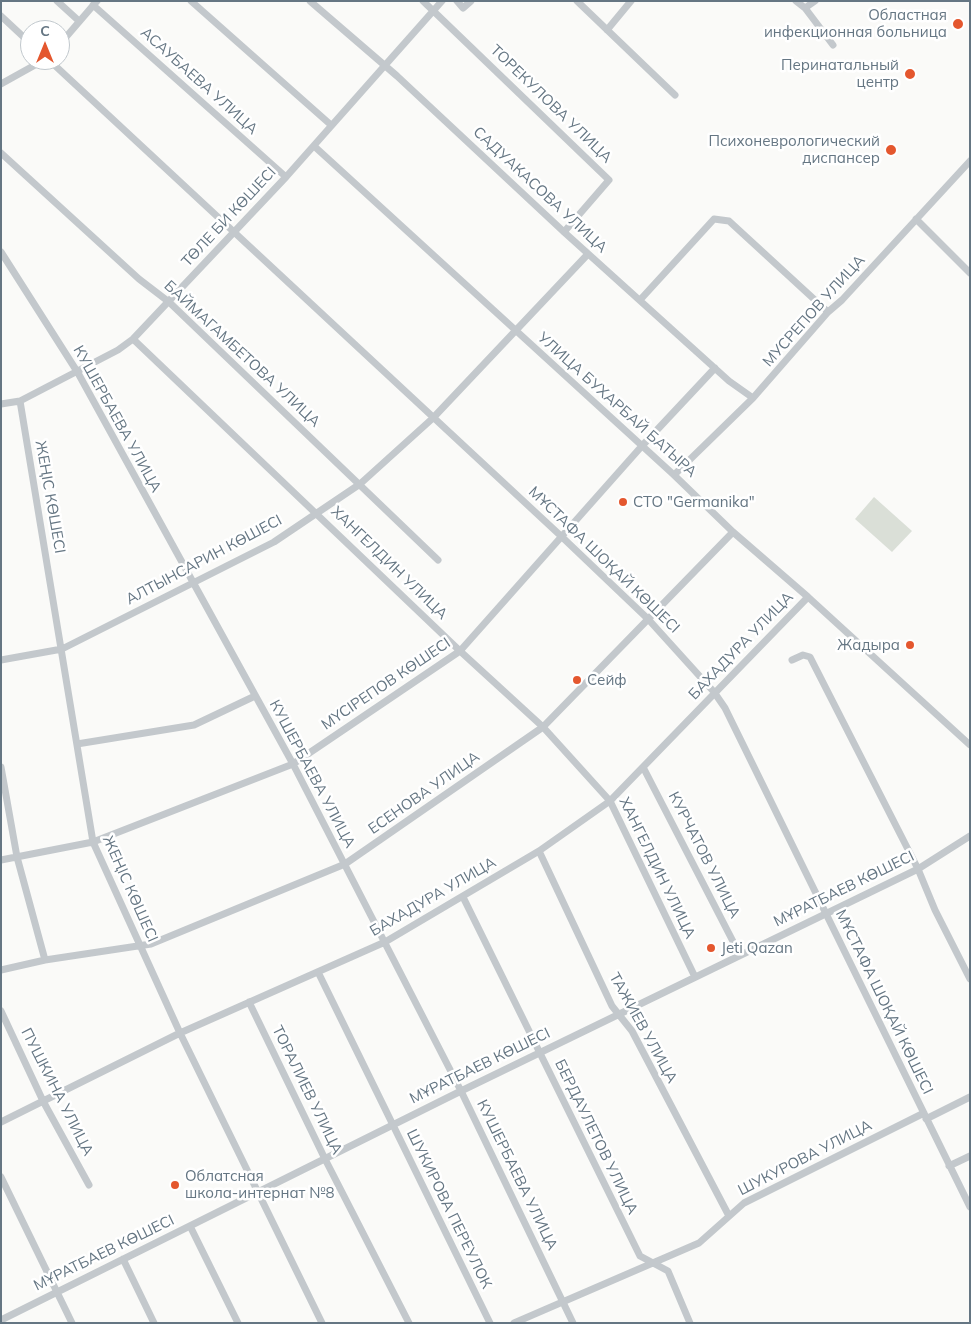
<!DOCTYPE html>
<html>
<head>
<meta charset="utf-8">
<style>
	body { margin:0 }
	#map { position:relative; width:971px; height:1324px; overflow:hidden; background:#fafaf8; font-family:Mulish,sans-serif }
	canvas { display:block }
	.frame { position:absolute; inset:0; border:2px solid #657683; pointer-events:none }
	.north { position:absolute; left:20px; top:20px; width:50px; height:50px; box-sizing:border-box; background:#fff; border:1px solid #c1c8cd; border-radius:50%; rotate:0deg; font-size:14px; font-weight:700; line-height:20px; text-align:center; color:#657683 }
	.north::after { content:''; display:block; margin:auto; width:18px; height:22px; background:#e4572e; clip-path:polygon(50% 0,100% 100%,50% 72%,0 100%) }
</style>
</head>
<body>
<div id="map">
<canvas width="971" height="1324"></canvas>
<div class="frame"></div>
<div class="north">С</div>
</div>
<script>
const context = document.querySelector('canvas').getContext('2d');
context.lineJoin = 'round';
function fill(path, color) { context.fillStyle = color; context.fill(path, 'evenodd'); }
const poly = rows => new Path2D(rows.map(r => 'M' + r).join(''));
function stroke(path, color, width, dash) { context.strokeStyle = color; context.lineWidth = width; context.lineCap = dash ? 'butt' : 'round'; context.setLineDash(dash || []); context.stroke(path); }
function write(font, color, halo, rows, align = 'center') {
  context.font = font + ' Mulish,sans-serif'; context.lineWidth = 5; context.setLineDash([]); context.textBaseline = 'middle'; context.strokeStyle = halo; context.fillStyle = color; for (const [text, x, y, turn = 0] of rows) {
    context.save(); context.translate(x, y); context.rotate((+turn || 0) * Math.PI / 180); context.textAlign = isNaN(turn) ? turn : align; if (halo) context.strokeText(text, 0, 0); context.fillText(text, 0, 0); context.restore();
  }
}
fill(poly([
	[874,497,912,531,892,552,855,519]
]), '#dadfd7');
stroke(poly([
	[57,1,79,21],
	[191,1,331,125],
	[310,1,397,76,564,232,729,381,753,398],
	[423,1,609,180,564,232],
	[457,1,463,8,471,1],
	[577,1,675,95],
	[796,1,805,8,833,45],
	[93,5,286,177],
	[805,8,815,1],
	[1,16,30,43],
	[607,30,631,1],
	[60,44,97,1],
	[49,60,562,537,648,619,714,692,725,708,970,1207],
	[1,84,44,60],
	[314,146,674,475,733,532,808,597,970,745],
	[1,153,139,279,169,302,438,560],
	[916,219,970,273],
	[1,252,78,373,293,764,461,1091,573,1323],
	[640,300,714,219,729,221,828,312],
	[133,339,460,651,543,727,610,801,695,977],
	[20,401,93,842,180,1033,322,1323],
	[1,404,20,401,118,350,133,339,286,177,442,1],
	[674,475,753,398,828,312,842,300,970,161],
	[1,660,62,649,274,542,360,484,433,418,588,254],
	[792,660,803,655,810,657,918,869,935,910,970,979],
	[77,744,194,725,255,696],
	[1,767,17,857,45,960],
	[643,767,740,955],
	[539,851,612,1006,632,1031,729,1216],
	[1,860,93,842,293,764,460,651,641,447,715,368],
	[463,897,640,1256,668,1271,690,1323],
	[1,970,45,960,151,944,345,864,543,727,733,532],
	[318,972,490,1323],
	[249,1002,325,1159,409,1323],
	[1,1011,43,1101,89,1185],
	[926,1119,970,1097],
	[1,1122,180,1033,385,942,539,851,610,801,808,597],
	[949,1166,970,1156],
	[1,1177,72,1323],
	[190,1226,238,1323],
	[123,1259,154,1323],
	[1,1320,461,1091,918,869,970,836],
	[514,1323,699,1243,744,1203,924,1113]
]), '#c3c8cc', 7);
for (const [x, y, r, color] of [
	[958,24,6,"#e4572e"],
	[910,74,6,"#e4572e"],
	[891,150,6,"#e4572e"],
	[623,502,5,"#e4572e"],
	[910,645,5,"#e4572e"],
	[577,680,5,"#e4572e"],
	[711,948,5,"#e4572e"],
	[175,1185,5,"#e4572e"]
]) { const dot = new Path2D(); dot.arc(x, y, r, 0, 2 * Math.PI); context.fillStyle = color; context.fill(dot); stroke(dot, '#fff', 2); }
write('15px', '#657683', '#fff', [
	["Областная",947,15],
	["инфекционная больница",947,32],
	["Перинатальный",899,65],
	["центр",899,82],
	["Психоневрологический",880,141],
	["диспансер",880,158],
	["СТО \"Germanika\"",633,502,"left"],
	["Жадыра",900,645],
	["Сейф",587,680,"left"],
	["Jeti Qazan",721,948,"left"],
	["Облатсная",185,1176,"left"],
	["школа-интернат №8",185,1193,"left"]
], 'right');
write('15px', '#657683', '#fff', [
	["АСАУБАЕВА УЛИЦА",199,81,42],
	["ТОРЕКУЛОВА УЛИЦА",551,104,44],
	["САДУАКАСОВА УЛИЦА",540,190,43],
	["ТӨЛЕ БИ КӨШЕСІ",229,217,-47],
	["МУСРЕПОВ УЛИЦА",814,311,-48],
	["БАЙМАГАМБЕТОВА УЛИЦА",242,354,43],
	["УЛИЦА БУХАРБАЙ БАТЫРА",617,405,42],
	["КУШЕРБАЕВА УЛИЦА",117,419,61],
	["ЖЕҢІС КӨШЕСІ",50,497,80],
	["АЛТЫНСАРИН КӨШЕСІ",204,560,-28],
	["МҰСТАФА ШОҚАЙ КӨШЕСІ",604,560,44],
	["ХАНГЕЛДИН УЛИЦА",389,563,44],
	["БАХАДУРА УЛИЦА",741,646,-46],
	["МҮСІРЕПОВ КӨШЕСІ",386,684,-34],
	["КУШЕРБАЕВА УЛИЦА",312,774,62],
	["ЕСЕНОВА УЛИЦА",424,793,-35],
	["КУРЧАТОВ УЛИЦА",704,855,63],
	["ХАНГЕЛДИН УЛИЦА",657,868,64],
	["ЖЕҢІС КӨШЕСІ",130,889,66],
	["МҰРАТБАЕВ КӨШЕСІ",844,889,-26],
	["БАХАДУРА УЛИЦА",433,897,-30],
	["МҰСТАФА ШОҚАЙ КӨШЕСІ",884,1002,64],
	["ТАЖИЕВ УЛИЦА",643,1028,61],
	["МҰРАТБАЕВ КӨШЕСІ",480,1066,-26],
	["ТОРАЛИЕВ УЛИЦА",307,1090,64],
	["ПУШКИНА УЛИЦА",57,1092,63],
	["БЕРДАУЛЕТОВ УЛИЦА",596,1137,64],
	["ШУКУРОВА УЛИЦА",805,1158,-27],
	["КУШЕРБАЕВА УЛИЦА",517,1175,64],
	["ШУКИРОВА ПЕРЕУЛОК",449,1209,64],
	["МҰРАТБАЕВ КӨШЕСІ",104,1253,-26]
]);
</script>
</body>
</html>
